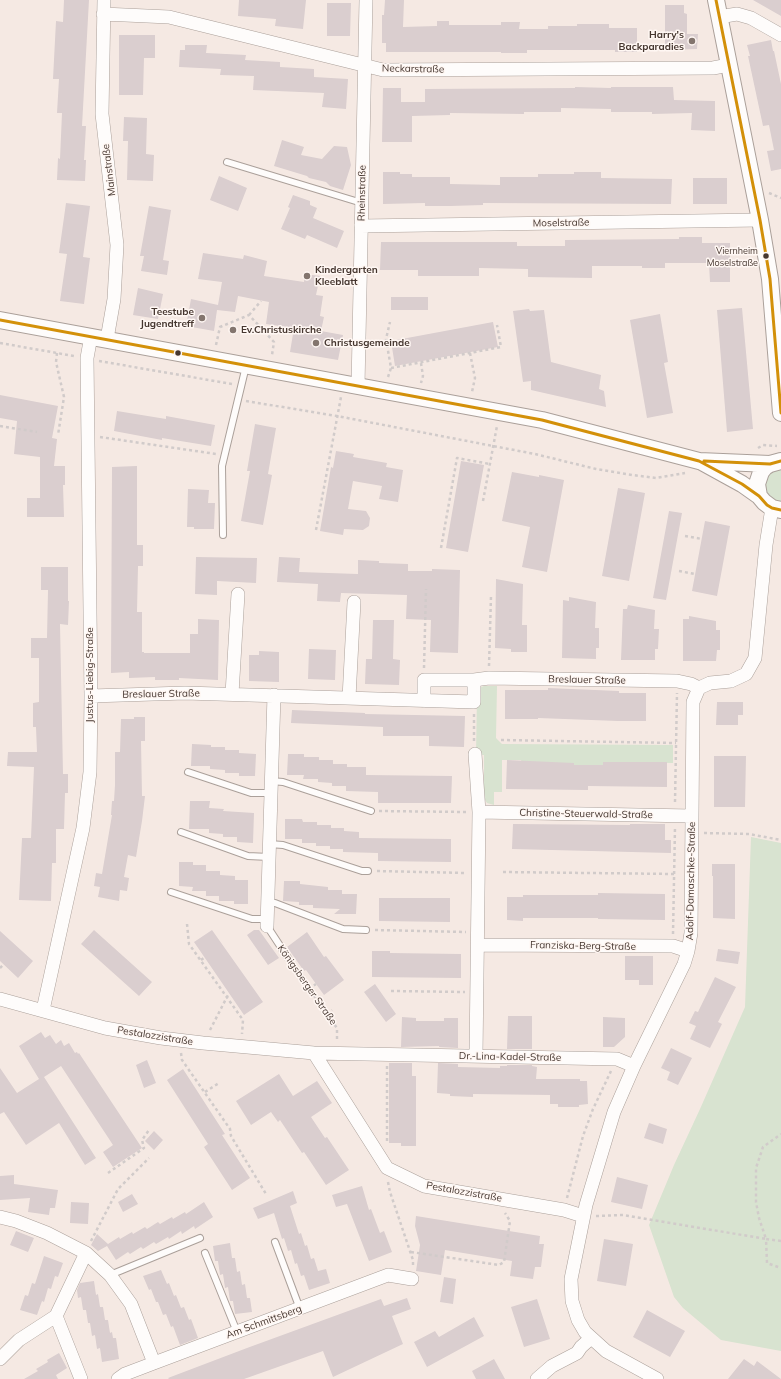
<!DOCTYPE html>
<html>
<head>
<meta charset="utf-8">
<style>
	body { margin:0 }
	canvas { display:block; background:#f5e9e3 }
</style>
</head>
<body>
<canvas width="781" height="1379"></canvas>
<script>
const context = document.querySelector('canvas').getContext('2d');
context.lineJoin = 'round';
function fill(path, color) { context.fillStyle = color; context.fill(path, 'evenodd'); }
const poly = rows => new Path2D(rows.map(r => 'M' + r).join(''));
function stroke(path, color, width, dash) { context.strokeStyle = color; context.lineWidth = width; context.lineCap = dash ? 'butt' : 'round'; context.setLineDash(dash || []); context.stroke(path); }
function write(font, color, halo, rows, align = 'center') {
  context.font = font + ' Mulish,sans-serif'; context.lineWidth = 3; context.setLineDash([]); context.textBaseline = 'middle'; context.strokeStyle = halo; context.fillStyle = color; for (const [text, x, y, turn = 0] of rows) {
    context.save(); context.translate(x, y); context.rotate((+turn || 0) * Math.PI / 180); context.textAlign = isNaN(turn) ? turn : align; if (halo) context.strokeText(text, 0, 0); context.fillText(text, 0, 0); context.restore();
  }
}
fill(poly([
	[781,469,781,502,772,499,768,495,765,484,767,478,770,474,775,470],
	[484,686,497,686,496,738,502,744,673,745,673,763,603,762,603,765,574,765,522,762,521,760,502,760,502,792,494,792,494,805,487,803,484,798,484,755,476,755,477,694,479,688],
	[751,837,781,843,781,1351,721,1340,683,1308,674,1297,649,1225,674,1165,700,1109,745,1007]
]), '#d8e3d0');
fill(poly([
	[64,0,89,0,82,126,86,126,84,160,86,160,85,181,57,180,58,158,60,159,62,113,57,113,59,79,53,79,56,21,63,22],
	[239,0,306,0,303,29,275,26,276,19,238,16],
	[385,0,404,0,403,27,437,26,437,21,449,21,449,25,501,25,501,22,520,22,519,29,548,29,548,26,577,26,577,24,609,24,609,28,637,28,637,52,615,52,615,50,527,50,527,53,501,53,501,52,386,52,386,43,382,43,382,15,384,15],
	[753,0,781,0,781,16],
	[327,3,351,3,350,36,327,36],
	[665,5,684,5,684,13,687,14,687,34,698,34,697,49,665,50],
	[119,35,155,35,155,58,144,58,143,95,119,95],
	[771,40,773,51,774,51,781,84,781,169,771,171,767,151,774,150,769,125,763,126,748,56,750,56,747,45],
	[185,45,207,45,206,53,246,55,245,60,280,62,280,67,314,69,314,77,348,79,346,109,322,107,324,93,253,90,254,76,220,75,221,69,179,67,180,50,185,50],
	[575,87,611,88,611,87,673,87,674,100,715,101,715,131,691,130,692,113,652,114,652,112,611,112,611,109,561,108,561,112,524,112,524,114,450,113,450,115,412,116,412,142,382,142,383,88,401,88,401,102,425,102,425,89,575,88],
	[124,117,147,118,146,154,154,155,153,181,127,180,128,141,123,141],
	[282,140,304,147,301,155,322,159,334,146,347,147,351,165,343,190,330,186,326,182,309,178,307,176,274,166],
	[383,172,400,172,400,174,412,174,412,177,450,177,450,184,500,185,500,177,538,177,538,174,574,174,574,172,601,172,601,178,672,179,671,204,483,203,483,205,450,206,425,206,425,203,383,204],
	[219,176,247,188,238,211,210,200],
	[693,178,727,178,727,204,693,204],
	[293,195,310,201,310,205,317,208,313,218,344,231,337,248,307,235,305,239,281,229,290,208,288,207],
	[66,203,90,206,83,257,90,258,84,304,60,301,67,254,59,253],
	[149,206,171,210,163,260,169,261,167,275,141,271,144,256,140,256],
	[679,237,702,237,702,243,730,243,730,282,710,282,709,263,665,263,665,268,642,268,642,266,592,266,592,278,528,277,528,269,479,268,479,276,418,276,418,270,380,270,381,242,517,242,517,246,565,246,565,240,679,239],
	[203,253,243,259,244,255,267,261,264,276,304,282,305,274,320,276,316,295,323,296,320,316,324,317,321,331,343,335,338,360,290,352,294,328,266,324,269,302,238,296,235,312,217,310,214,331,186,326,191,299,218,305,222,282,198,279],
	[138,288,163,294,158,319,133,315],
	[391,297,428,297,428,310,391,310],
	[742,308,753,429,727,432,717,310],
	[529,309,530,311,544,310,551,362,601,375,599,389,604,391,606,407,531,390,531,381,523,382,513,311],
	[660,314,668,362,664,363,673,413,647,418,630,320],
	[493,322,498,347,395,366,391,341],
	[0,395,58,406,52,438,57,439,54,466,65,466,65,485,63,485,64,517,27,517,27,498,40,498,40,457,14,454,17,421,0,418],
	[117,411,166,419,166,416,215,425,211,446,162,438,162,440,114,431],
	[255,424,276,428,268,474,272,475,263,525,241,521,250,471,247,471],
	[336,451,354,454,353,457,387,463,386,467,403,470,398,502,379,499,382,486,353,481,348,509,366,511,370,518,369,526,363,530,344,529,343,535,320,531,331,467,333,468],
	[461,461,484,465,468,552,446,548],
	[137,466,137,545,143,545,143,566,138,566,137,612,142,612,142,652,144,652,144,653,190,653,190,634,198,634,198,619,219,620,218,680,179,678,179,680,155,680,155,677,129,678,129,672,111,673,112,467],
	[512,472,539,477,539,475,564,480,547,572,522,567,530,527,502,521],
	[618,488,645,493,629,581,602,576],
	[188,489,209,490,208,503,215,503,214,529,194,529,194,527,187,527],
	[669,511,682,513,666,600,653,598],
	[705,521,730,526,717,596,692,591],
	[196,557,257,558,256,583,217,581,217,595,195,594],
	[279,557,300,558,299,572,358,574,358,560,379,561,379,563,408,564,408,571,432,571,432,569,460,570,458,653,430,652,431,620,406,619,407,595,341,593,340,602,317,601,318,584,277,582],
	[41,567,68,567,68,601,69,601,68,625,60,624,63,774,68,774,68,793,65,793,64,829,56,829,56,863,52,863,51,901,19,900,22,838,31,838,34,767,7,766,8,752,37,752,36,727,33,727,33,703,39,702,39,658,31,658,31,638,47,638,48,590,41,590],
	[496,579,523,584,522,625,527,625,527,652,511,652,511,649,495,648],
	[569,597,596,602,595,628,599,628,599,648,596,648,596,659,562,658,563,600,569,601],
	[628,605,655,610,654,629,659,629,658,649,655,649,655,660,621,660,623,609,627,609],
	[689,616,716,621,716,630,720,630,720,650,717,650,716,661,683,661,683,619,689,619],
	[373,620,394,620,393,659,400,660,399,685,365,684,366,659,372,659],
	[309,649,336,650,335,680,308,679],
	[259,651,279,652,279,682,249,681,249,655,259,655],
	[548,688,619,691,619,693,646,693,646,721,618,721,538,718,538,719,505,719,505,690,548,690],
	[717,702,743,702,743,715,738,715,738,725,716,725],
	[292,710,365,713,365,714,465,716,464,747,429,746,429,736,383,736,383,727,291,723],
	[134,717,145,717,145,741,141,741,142,796,145,796,142,821,136,857,128,855,124,877,129,878,127,891,120,890,119,901,98,897,100,887,94,886,96,873,102,874,112,815,111,815,112,801,114,801,115,785,115,752,120,752,121,719,134,719],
	[192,744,211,745,211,747,225,747,225,750,239,750,239,753,256,754,255,776,239,776,239,773,225,773,225,770,210,769,210,766,191,766],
	[288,754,304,754,304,757,319,757,319,760,333,760,333,764,347,764,347,767,366,767,366,775,452,776,451,803,378,803,378,792,346,791,346,786,332,786,332,783,318,782,318,779,303,779,304,775,287,775],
	[714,756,746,756,745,807,714,807],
	[507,760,574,763,574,765,603,765,603,762,667,762,667,787,588,786,588,790,506,789],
	[190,801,210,801,209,808,224,809,223,811,254,813,253,843,237,842,237,837,223,837,223,834,209,833,209,829,189,829],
	[285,819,302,819,303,822,317,822,317,825,331,825,331,828,344,828,344,831,359,832,359,838,451,839,451,862,378,861,378,853,343,852,343,849,330,849,330,846,316,846,316,843,302,843,302,839,285,839],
	[513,824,630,825,630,824,665,824,665,840,671,840,671,853,512,849],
	[179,862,193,862,193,865,206,865,206,871,220,871,220,875,235,876,235,880,248,880,248,904,234,904,234,901,219,901,219,896,206,896,206,891,192,891,193,887,179,886],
	[712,864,735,864,735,919,713,918,713,876,712,876],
	[284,881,300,881,300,884,328,887,328,890,342,890,342,894,357,894,356,914,334,914,340,909,313,908,313,905,299,905,299,902,283,901],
	[598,893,665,894,665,920,598,919,598,918,523,918,523,921,507,920,507,897,523,897,523,895,598,895],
	[379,898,450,898,450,922,379,921],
	[94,930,152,982,139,996,81,944],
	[212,930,263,1002,244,1015,194,942],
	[254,930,259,930,279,958,268,965,247,935],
	[0,931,33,961,18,978,0,961],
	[307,932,324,957,326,956,344,980,324,995,306,970,304,971,287,947],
	[718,949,740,952,738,964,716,961],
	[372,951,390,951,390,953,461,954,461,978,372,977],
	[625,956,653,956,653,985,639,985,639,980,625,980],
	[715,977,736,987,718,1022,722,1024,710,1048,690,1039,696,1026,689,1023,695,1011,698,1012],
	[375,984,396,1014,386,1022,364,992],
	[508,1016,532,1016,532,1049,507,1049],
	[402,1017,416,1018,416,1021,444,1021,444,1018,458,1018,458,1048,439,1047,439,1046,401,1047],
	[603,1017,625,1018,625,1037,614,1047,603,1047],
	[41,1032,45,1038,50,1035,56,1044,61,1040,64,1046,69,1043,75,1053,77,1052,78,1054,79,1053,142,1148,113,1167,103,1152,113,1145,61,1066,44,1077,96,1158,85,1165,59,1123,26,1145,4,1112,0,1114,0,1068,17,1093,39,1079,19,1046],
	[671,1048,692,1058,678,1085,667,1080,670,1072,661,1068],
	[147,1060,156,1083,144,1088,136,1065],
	[389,1063,412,1063,412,1076,416,1076,416,1146,401,1146,401,1143,389,1143],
	[438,1063,458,1064,458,1067,500,1068,500,1066,507,1066,507,1065,532,1065,532,1066,537,1067,536,1079,580,1079,580,1081,587,1081,588,1104,579,1105,579,1107,558,1107,558,1104,550,1104,550,1095,473,1094,473,1097,450,1096,450,1094,437,1093],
	[183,1069,225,1134,222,1135,250,1178,232,1190,204,1147,208,1144,167,1080],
	[279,1074,293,1096,317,1081,332,1103,311,1117,325,1138,327,1137,349,1170,326,1185,304,1152,302,1153,280,1120,278,1122,271,1112,251,1125,236,1101],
	[649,1123,667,1129,663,1144,644,1138],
	[154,1131,163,1140,154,1150,145,1141],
	[14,1175,14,1184,58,1190,55,1208,50,1208,49,1215,28,1212,30,1198,0,1200,0,1176],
	[617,1177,648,1185,642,1209,611,1202],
	[362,1186,369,1210,371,1209,380,1233,384,1231,392,1252,369,1261,347,1204,336,1207,332,1195],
	[293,1191,297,1203,290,1206,299,1234,301,1233,305,1246,307,1245,311,1259,314,1258,318,1271,326,1269,330,1283,309,1290,304,1275,301,1276,297,1263,295,1264,291,1250,288,1251,284,1238,282,1239,274,1213,258,1219,253,1208],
	[132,1194,138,1204,123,1212,118,1202],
	[71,1202,89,1203,88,1224,70,1223],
	[204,1202,213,1217,195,1229,194,1226,182,1234,181,1231,169,1239,168,1237,156,1244,154,1242,143,1249,141,1247,130,1254,128,1252,116,1260,107,1246,98,1251,91,1245,97,1234,108,1244,119,1237,120,1239,132,1232,133,1234,145,1227,147,1229,158,1222,160,1224,172,1217,173,1219,185,1212,186,1214],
	[416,1216,540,1236,539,1244,544,1244,541,1267,535,1267,533,1279,510,1276,512,1261,445,1250,441,1275,416,1271,420,1245,415,1226],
	[16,1231,34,1238,28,1252,10,1245],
	[604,1239,633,1244,626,1286,597,1281],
	[230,1243,232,1258,235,1258,237,1272,240,1271,242,1285,245,1284,247,1298,250,1298,252,1312,235,1314,233,1301,230,1301,228,1287,225,1288,223,1274,220,1275,218,1261,215,1261,213,1246],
	[44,1256,63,1263,58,1277,55,1276,51,1289,48,1288,44,1302,42,1301,37,1315,20,1310,25,1295,28,1296,32,1283,35,1284],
	[161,1270,167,1284,169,1283,174,1296,176,1295,181,1308,184,1307,189,1320,191,1319,198,1338,180,1345,173,1326,171,1327,166,1314,163,1315,158,1302,156,1302,151,1289,149,1290,143,1276],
	[444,1277,456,1279,453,1304,440,1302],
	[94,1281,96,1295,98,1294,100,1307,103,1307,105,1320,108,1320,110,1333,112,1332,113,1338,116,1338,119,1359,102,1362,100,1348,97,1349,95,1335,92,1336,90,1323,88,1323,86,1310,83,1310,81,1297,78,1298,77,1290,80,1283],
	[407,1298,411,1309,392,1316,403,1344,333,1377,323,1351,244,1379,169,1379,168,1378,247,1348,381,1299,384,1306],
	[537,1299,550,1339,524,1347,511,1307],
	[647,1310,685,1331,670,1357,633,1337],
	[474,1317,484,1336,427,1367,414,1342,435,1331,439,1337],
	[59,1353,67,1368,56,1375,58,1379,24,1379,38,1371,36,1369,48,1362,47,1360],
	[494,1359,505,1379,476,1379,472,1371],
	[744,1359,754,1366,757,1361,781,1379,728,1379]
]), '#dacecf');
const service = poly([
	[227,162,362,203],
	[223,535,222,466,246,366],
	[188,772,251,793,271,793],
	[271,781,283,782,371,811],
	[181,832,248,856,269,857],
	[269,844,283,845,362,871,368,871],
	[171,892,252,919,267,919],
	[268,903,275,903,343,929,366,930],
	[267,926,288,958],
	[275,1242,300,1309],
	[205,1253,237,1332],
	[110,1275,200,1238]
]);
const minor = poly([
	[104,0,102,114,117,245,114,299,107,339],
	[103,14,169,17,383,70,713,68,729,65],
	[719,17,737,14,751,18,781,35],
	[361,226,760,220],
	[358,386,366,0],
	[232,694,238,594],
	[91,696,185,693,474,702,474,680],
	[349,698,354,602],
	[424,701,424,680,474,680,489,678,677,681,691,684,699,688],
	[475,754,479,812,476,1056],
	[479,812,692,816],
	[267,926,274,695],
	[478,945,673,946,688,951],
	[0,999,105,1028,161,1038,203,1043,314,1053,617,1059,634,1066],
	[43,1010,83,828,90,772,91,696,87,358,91,336],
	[314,1053,387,1168,424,1186,564,1210,583,1216],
	[0,1217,16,1221,47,1233,86,1253,110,1275,131,1304,154,1363],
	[56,1316,81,1379],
	[0,1359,19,1340,56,1316,86,1253],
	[118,1379,125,1374,154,1363,388,1275,412,1279],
	[537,1379,552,1366,577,1353,581,1347,591,1338],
	[657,1379,606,1351,585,1332,578,1320,572,1301,571,1279,586,1205,614,1112,634,1066,684,964,688,951,691,933,693,702,699,688,710,683,731,681,746,674,755,658,766,545,772,508]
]);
const tertiary = poly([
	[716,0,760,220,770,279,781,413],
	[0,320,542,420,699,461,770,464],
	[781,461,770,464,765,467,761,472,757,484,759,496,764,502,772,508,781,510],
	[702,462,742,484,759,496]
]);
stroke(service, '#aba09a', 8);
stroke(minor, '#aba09a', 14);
stroke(tertiary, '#aba09a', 18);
stroke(poly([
	[769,193,781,198],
	[249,315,261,301],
	[0,343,74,356],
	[216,345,220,327,249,315,274,342,272,355],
	[57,353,56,362,64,397,58,435],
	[470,353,475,378,472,392],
	[99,361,232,384],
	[421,363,423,376,421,383],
	[391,368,501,347,497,325],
	[388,377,391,368,386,339,390,322],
	[246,401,337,416,493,446,535,454,596,469,632,475,656,478,685,473],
	[0,426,37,432],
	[100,437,216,454],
	[758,448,763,445,777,446],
	[483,501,497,426],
	[316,530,341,397],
	[685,536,702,539],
	[441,548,457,458,490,464],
	[679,571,695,574],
	[489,666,491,596],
	[424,668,426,589],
	[474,714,474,741],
	[501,740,676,743],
	[675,802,677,693],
	[379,811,466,812],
	[704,833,749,834,781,840],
	[377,871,466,873],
	[503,872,674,874],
	[187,924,189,944,243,1020,242,1034],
	[375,930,466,932],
	[673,934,675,827],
	[201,960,205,957],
	[293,966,337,1028,337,1041],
	[0,968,4,964],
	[309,989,316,984],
	[391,991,465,992],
	[327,1014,332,1010],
	[210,1030,229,993],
	[181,1053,182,1060,230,1129,231,1136,266,1194],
	[205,1092,219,1083],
	[387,1141,387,1066],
	[108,1173,144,1148,142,1140,149,1130],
	[388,1182,390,1192,413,1260,413,1267],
	[567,1198,583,1136,593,1109,611,1071],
	[596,1216,623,1215,766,1239,759,1218,756,1202,756,1168,763,1147,781,1134],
	[91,1241,118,1189,149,1158],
	[781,1241,766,1239,767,1263,781,1268],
	[411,1252,499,1265,504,1262,510,1221,505,1213]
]), '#d1cbca', 2.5, [3, 3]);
stroke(service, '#fefcfb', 6);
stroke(minor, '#fefcfb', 13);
stroke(tertiary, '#fefcfb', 16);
stroke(poly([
	[716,0,760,220,770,279,781,413],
	[0,320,542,420,699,461,742,484,759,496,767,505,772,508,781,510],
	[704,461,770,464,781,461]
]), '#d39009', 3);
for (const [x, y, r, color] of [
	[692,41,4,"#83756e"],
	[766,256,3.5,"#45362f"],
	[307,276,4,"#83756e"],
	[202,318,4,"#83756e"],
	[233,330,4,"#83756e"],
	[316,343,4,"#83756e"],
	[178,353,3.5,"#45362f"]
]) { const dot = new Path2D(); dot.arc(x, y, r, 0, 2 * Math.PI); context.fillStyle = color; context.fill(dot); stroke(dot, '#fff7f3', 1.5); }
write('9px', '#45362f', '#fff7f3', [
	["Viernheim",758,251],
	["Moselstraße",758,263]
], 'right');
write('bold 10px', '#45362f', '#fff7f3', [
	["Harry's",684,35,"right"],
	["Backparadies",684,47,"right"],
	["Kindergarten",315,270],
	["Kleeblatt",315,282],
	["Teestube",194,312,"right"],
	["Jugendtreff",194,324,"right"],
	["Ev.Christuskirche",241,330],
	["Christusgemeinde",324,343]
], 'left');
write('10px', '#45362f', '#fff7f3', [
	["Neckarstraße",413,69,1],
	["Mainstraße",109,170,-97],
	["Rheinstraße",362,193,-89],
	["Moselstraße",561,223,-1],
	["Justus-Liebig-Straße",90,675,-90],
	["Breslauer Straße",587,680,1],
	["Breslauer Straße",161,694,-1],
	["Christine-Steuerwald-Straße",586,814,1],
	["Adolf-Damaschke-Straße",691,881,-89],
	["Franziska-Berg-Straße",583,946,1],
	["Königsberger Straße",307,985,55],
	["Pestalozzistraße",155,1036,9],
	["Dr.-Lina-Kadel-Straße",510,1057,1],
	["Pestalozzistraße",464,1192,10],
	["Am Schmittsberg",264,1322,-20]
]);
</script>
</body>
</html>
